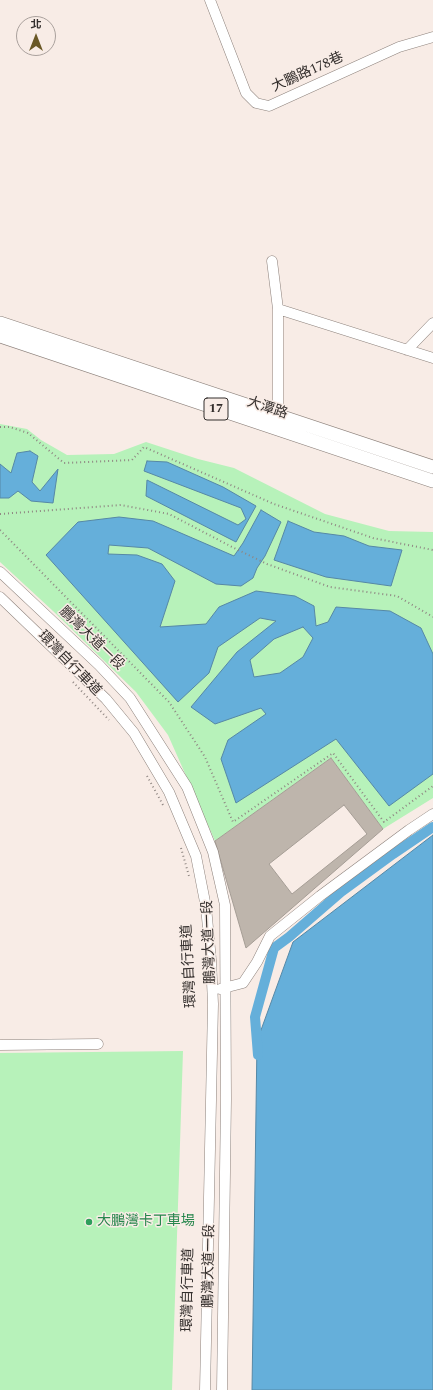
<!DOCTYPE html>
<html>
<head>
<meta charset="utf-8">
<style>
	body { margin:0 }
	#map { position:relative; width:433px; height:1390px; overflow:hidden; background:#f8ece6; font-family:Spectral,"Noto Sans TC",serif }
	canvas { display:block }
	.north { position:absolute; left:16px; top:16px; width:40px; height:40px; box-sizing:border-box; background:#f8ece6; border:1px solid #a9a09c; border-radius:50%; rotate:0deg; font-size:11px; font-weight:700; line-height:16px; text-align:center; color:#332e2c }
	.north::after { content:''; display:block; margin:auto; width:14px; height:18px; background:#6a5826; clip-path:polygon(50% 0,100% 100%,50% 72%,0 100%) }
</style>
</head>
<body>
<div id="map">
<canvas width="433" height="1390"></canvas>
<div class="north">北</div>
</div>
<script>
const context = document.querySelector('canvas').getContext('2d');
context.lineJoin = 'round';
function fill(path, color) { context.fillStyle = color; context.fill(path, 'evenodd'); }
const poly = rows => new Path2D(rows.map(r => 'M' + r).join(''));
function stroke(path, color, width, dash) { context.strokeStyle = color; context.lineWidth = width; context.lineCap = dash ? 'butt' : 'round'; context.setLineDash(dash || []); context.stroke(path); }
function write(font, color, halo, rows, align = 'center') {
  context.font = font + ' Spectral,"Noto Sans TC",serif'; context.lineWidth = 3; context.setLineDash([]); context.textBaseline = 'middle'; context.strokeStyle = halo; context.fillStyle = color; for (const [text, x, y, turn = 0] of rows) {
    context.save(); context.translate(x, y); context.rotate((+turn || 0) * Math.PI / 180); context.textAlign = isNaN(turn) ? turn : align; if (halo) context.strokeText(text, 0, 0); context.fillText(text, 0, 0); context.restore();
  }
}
fill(poly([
	[0,424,27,429,41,440,67,455,114,454,146,442,198,459,234,468,325,514,389,531,433,532,433,798,383,829,331,758,215,841,168,735,136,692,53,611,0,562],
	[183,1051,172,1390,0,1390,0,1053]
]), '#b7f2ba');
const water = poly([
	[30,451,38,456,32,482,40,491,58,469,53,503,31,501,18,491,9,498,0,498,0,464,11,473,17,453,30,451],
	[147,461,167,462,223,487,256,506,236,542,146,496,147,480,238,525,246,519,241,508,144,471,147,461],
	[261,510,281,522,265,556,257,568,253,578,241,586,216,584,148,548,109,545,108,554,137,555,162,564,175,581,160,627,206,624,219,607,256,591,295,596,314,606,316,626,328,622,336,607,390,611,421,628,433,654,433,774,389,806,336,739,236,803,221,759,228,740,266,714,261,708,215,724,191,707,237,652,276,621,260,618,218,647,209,673,178,702,46,555,78,522,119,517,153,521,234,556,243,543,261,510],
	[303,627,313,638,303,657,280,673,254,677,250,660,274,639,303,627],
	[288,521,314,532,344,536,369,546,402,550,391,586,326,577,274,560,288,521],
	[433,835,433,1390,252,1390,257,1041,293,942,433,835]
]);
fill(water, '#65afda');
stroke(water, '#5688a6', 1);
stroke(poly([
	[258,1055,255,1017,274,948,289,937,341,892,393,854,433,827]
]), '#65afda', 10);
const building = poly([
	[331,758,383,829,246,948,215,841,331,758],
	[344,805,367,834,292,894,269,864,344,805]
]);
fill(building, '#beb5ac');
stroke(building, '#a59d95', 1);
const minor = poly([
	[210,0,246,93,256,103,269,106,399,47,433,37],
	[272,261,278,309,278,415],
	[278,309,433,358],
	[407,350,433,323],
	[0,572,99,665,130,698,187,787,213,852,225,905,226,1099,222,1390],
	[0,597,106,699,134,733,169,792,196,856,206,907,211,960,213,1004,205,1390],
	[220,989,243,983,257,962,270,936,320,896,409,830,433,814],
	[0,1045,98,1044]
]);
const major = poly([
	[0,323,433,467],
	[0,336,433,481]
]);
stroke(minor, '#8d827c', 11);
stroke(major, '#8d827c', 14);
stroke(poly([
	[0,427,10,427,28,433,64,463,132,460,144,447,274,504,373,538,433,550],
	[0,514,121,505,169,514,234,548,267,564,330,587,397,596,433,617],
	[0,530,169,702,205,757,233,822,333,753,384,822,433,786],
	[73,682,109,720],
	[147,776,163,805],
	[181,848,189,876]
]), '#8f8682', 2, [1, 3]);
stroke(minor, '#fff', 10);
stroke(major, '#fff', 13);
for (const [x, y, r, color] of [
	[89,1222,4,"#2e9e5b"]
]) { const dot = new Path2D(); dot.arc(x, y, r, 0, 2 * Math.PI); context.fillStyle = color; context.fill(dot); stroke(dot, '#f8ece6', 1.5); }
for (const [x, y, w] of [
	[216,409,24]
]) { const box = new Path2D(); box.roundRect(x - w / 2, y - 11, w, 22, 3); context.fillStyle = '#f8ece6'; context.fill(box); stroke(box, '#332e2c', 1); }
write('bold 13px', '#332e2c', null, [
	["17",216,409]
]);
write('14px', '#332e2c', '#f8ece6', [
	["大鵬路178巷",308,73,-24],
	["大潭路",267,409,18],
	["鵬灣大道一段",91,639,44],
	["環灣自行車道",69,664,46],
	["鵬灣大道一段",210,942,-92],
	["環灣自行車道",190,966,-93],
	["鵬灣大道一段",210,1266,-89],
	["環灣自行車道",189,1290,-89]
]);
write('14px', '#27864d', '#f8ece6', [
	["大鵬灣卡丁車場",97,1222]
], 'left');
</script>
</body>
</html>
